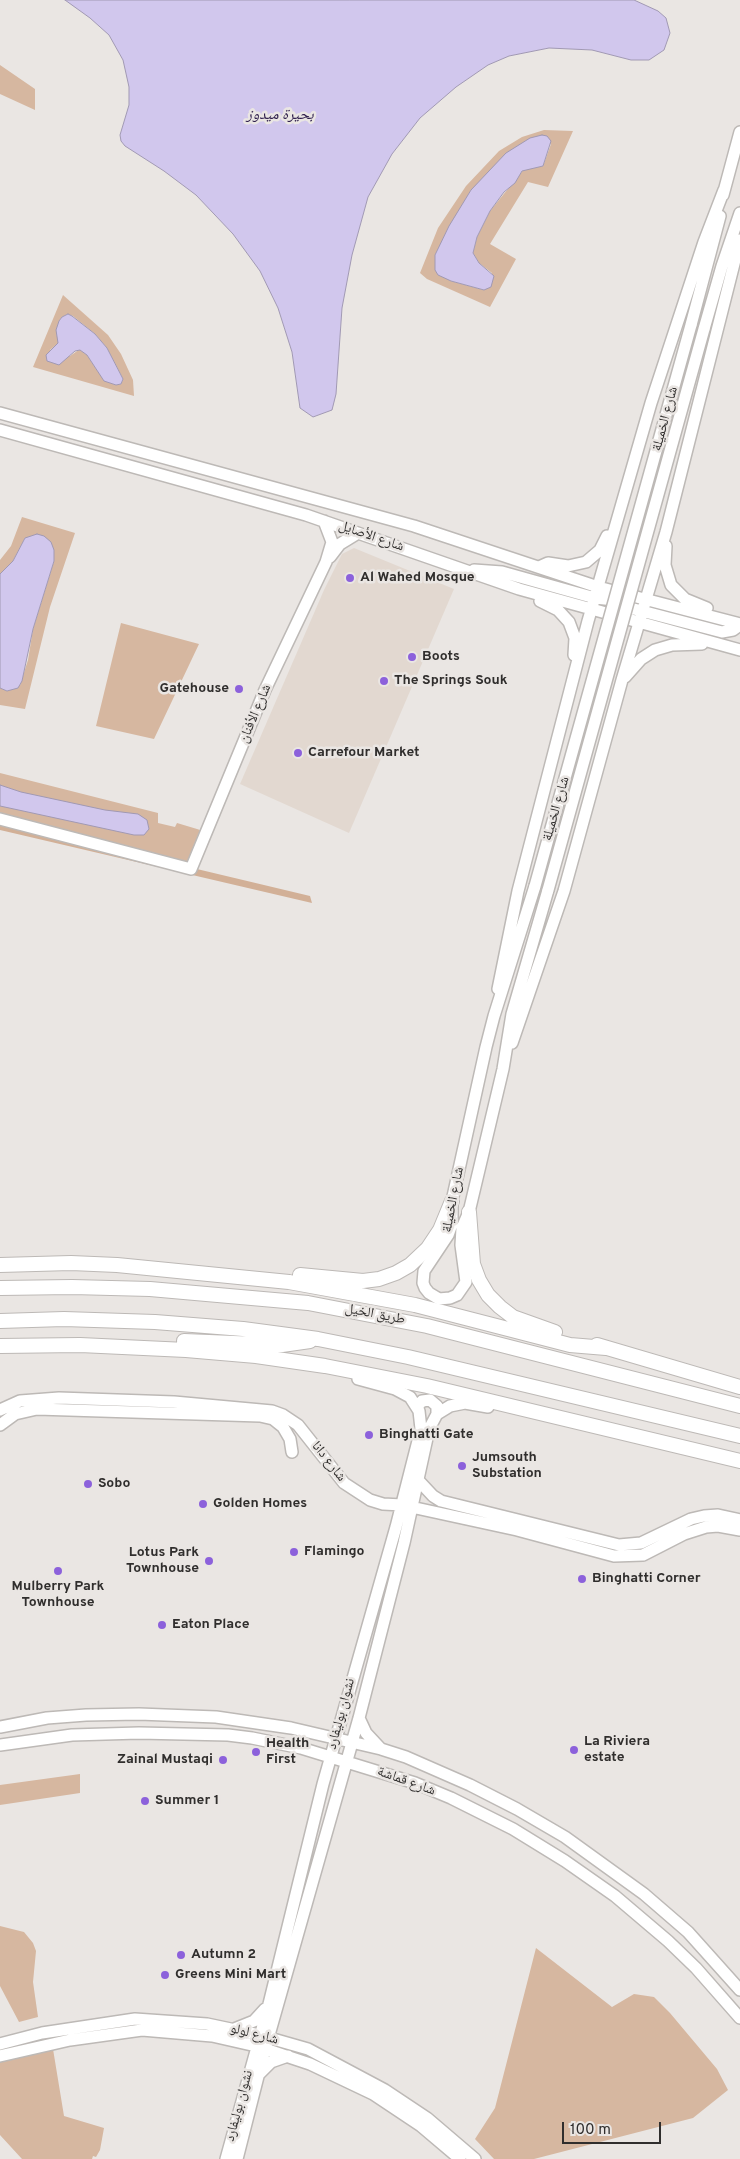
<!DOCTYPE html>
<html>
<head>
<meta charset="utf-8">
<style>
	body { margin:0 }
	#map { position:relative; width:740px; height:2159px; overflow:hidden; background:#eae6e3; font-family:Overpass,sans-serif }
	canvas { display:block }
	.scale { position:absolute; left:562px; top:2122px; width:99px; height:22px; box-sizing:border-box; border:2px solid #302e2d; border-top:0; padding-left:6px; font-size:15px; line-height:18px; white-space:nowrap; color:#302e2d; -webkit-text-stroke:4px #eae6e3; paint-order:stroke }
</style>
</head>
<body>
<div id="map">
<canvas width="740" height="2159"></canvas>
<div class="scale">100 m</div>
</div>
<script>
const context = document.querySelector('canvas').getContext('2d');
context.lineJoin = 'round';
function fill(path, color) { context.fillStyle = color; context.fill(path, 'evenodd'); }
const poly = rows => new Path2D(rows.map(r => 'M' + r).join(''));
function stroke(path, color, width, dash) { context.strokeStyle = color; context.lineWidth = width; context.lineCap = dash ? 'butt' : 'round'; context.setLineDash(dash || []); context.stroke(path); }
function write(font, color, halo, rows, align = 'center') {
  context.font = font + ' Overpass,"Noto Naskh Arabic",sans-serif'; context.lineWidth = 5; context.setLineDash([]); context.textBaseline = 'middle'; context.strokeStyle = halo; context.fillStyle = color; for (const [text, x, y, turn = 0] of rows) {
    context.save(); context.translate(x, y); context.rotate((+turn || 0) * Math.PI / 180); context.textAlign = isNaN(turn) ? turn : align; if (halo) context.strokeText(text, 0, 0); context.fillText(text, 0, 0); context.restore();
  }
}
fill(poly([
	[354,548,454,589,349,833,240,784,324,590,342,554]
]), '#e2d8d0');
fill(poly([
	[0,65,35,89,35,110,0,94],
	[544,130,573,131,548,187,528,182,490,244,516,259,490,307,427,279,420,273,438,228,466,186,499,151,522,137],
	[551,144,543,166,524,169,490,211,477,237,473,253,479,263,492,273,484,290,451,281,435,255,471,190],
	[63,295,108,335,121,354,133,380,134,396,33,367],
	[68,314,73,316,95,334,107,348,123,379,121,384,116,385,104,380,87,355,80,349,70,356,50,350,58,343,59,321,62,317],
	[22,517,75,533,50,607,25,709,0,705,0,688,7,691,20,685,28,660,33,629,54,561,25,538,13,561,0,574,0,560,11,546],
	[121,623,199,644,154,739,96,726],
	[0,773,158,813,158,823,175,827,177,823,197,829,200,830,188,862,187,864,0,814],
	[80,1774,80,1793,0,1805,0,1785],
	[0,1926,24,1932,33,1943,36,1951,33,1982,38,2017,19,2022,0,1986],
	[536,1948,612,2007,634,1994,654,1997,670,2013,717,2069,728,2090,693,2118,534,2159,494,2159,475,2139,495,2108],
	[53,2049,64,2116,104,2128,100,2150,96,2157,93,2156,92,2159,22,2159,0,2135,0,2062]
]), '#d6b7a0');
fill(poly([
	[0,822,310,896,312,903,0,830]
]), '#d2b097');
const water = poly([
	[65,0,634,0,658,11,666,18,670,33,664,50,649,60,631,60,592,50,549,48,509,56,488,65,456,87,420,118,392,154,368,197,352,255,342,308,336,394,332,410,313,417,300,408,292,352,278,308,260,271,233,234,196,195,164,171,125,146,121,141,120,135,129,105,129,87,123,60,109,35,90,18,65,0],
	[542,135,547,136,551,141,543,166,522,171,515,183,504,192,490,211,477,237,473,253,479,263,494,276,491,287,484,290,451,281,438,275,435,270,435,255,449,226,471,190,506,153,530,138,542,135],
	[68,314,72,316,95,334,107,348,123,379,121,384,116,385,104,381,87,355,80,350,75,351,59,365,47,361,46,355,58,343,56,330,59,321,62,317,68,314],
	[37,534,44,536,51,542,54,550,54,561,33,629,22,681,18,688,7,691,0,688,0,574,13,561,25,538,37,534],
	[0,785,21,792,105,810,138,814,147,820,149,829,144,835,134,835,0,806,0,785]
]);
fill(water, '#d1c7ed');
stroke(water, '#a199b3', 1);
const secondary = poly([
	[723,195,740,132],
	[691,325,720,216],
	[704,329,722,266,740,213],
	[0,413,414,526,598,587,740,624],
	[0,430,306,515,519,589,740,650],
	[666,546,665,565,671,585,685,599,707,608],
	[330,557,340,544,358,533],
	[539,567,548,563,568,566,586,562,600,550,607,536],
	[474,570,502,572,595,598,624,601],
	[540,601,558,610,569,622,575,638,574,655],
	[618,607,634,609,722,632,733,630,740,625],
	[625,677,641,659,655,650,672,645,702,644],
	[0,819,191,869,265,690,326,562,332,542,324,521],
	[535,886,494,1016,486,1047,452,1201,452,1224,448,1235,424,1271,423,1283,425,1288,429,1293,439,1299,450,1298,457,1295,466,1282,461,1245,462,1228,469,1212,503,1069,512,1014,548,890],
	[498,989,518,891,588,621,651,403,704,242,724,190],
	[512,1043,564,891,622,680,666,532,740,240],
	[417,1407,422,1401,430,1400,437,1406,437,1414],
	[0,1410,20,1401,59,1398,174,1402,272,1411,283,1415,298,1425,344,1483,370,1500,383,1504,402,1505,517,1530,614,1556,643,1555,684,1534,706,1527,718,1526,740,1530],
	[0,1425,15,1414,37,1409,260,1416,273,1419,283,1427,290,1439,292,1452],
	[418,1480,433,1496,441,1501,619,1545,641,1543,691,1519,704,1516,718,1515,740,1520],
	[359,1718,366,1733,380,1748],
	[0,1727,47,1718,86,1715,139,1714,216,1717,291,1728,381,1749,406,1757,470,1785,517,1809,565,1837,644,1894,688,1932,740,1990],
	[0,1745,72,1735,139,1733,228,1735,252,1738,301,1748,415,1783,451,1798,513,1829,565,1861,615,1896,668,1941,696,1968,740,2018],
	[234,2029,254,2021,265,2009],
	[0,2044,42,2033,135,2019,207,2024,259,2035,308,2049,385,2090,427,2118,475,2159],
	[0,2056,70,2040,142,2030,212,2036,256,2046,310,2064,373,2094,421,2126,460,2159],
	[259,2074,271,2062,288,2056],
	[226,2159,269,2004,323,1784,396,1527,421,1429,419,1411,410,1397,395,1389,358,1379],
	[237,2159,265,2049,359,1718,404,1543,429,1429,437,1414,450,1406,465,1403,488,1407]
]);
const highway = poly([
	[469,1212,473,1264,479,1280,488,1295,500,1307,513,1317,555,1332],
	[0,1265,71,1263,117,1265,289,1282,415,1305,570,1345,606,1348],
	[300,1275,363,1281,379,1279,396,1273,410,1265,428,1248,440,1230,452,1201],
	[0,1288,72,1287,150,1289,308,1303,427,1326,740,1406],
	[0,1321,64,1319,155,1322,243,1329,318,1339,408,1357,740,1436],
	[184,1341,282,1345,310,1341],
	[597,1345,740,1387],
	[0,1346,80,1345,186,1350,256,1356,325,1366,427,1386,740,1461]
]);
stroke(secondary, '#bdb9b6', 14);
stroke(highway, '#bdb9b6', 16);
stroke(secondary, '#fff', 11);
stroke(highway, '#fff', 14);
const secondaryBridge = poly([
	[535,886,691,325],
	[548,890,704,329]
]);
stroke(secondaryBridge, '#bdb9b6', 14, []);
stroke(secondaryBridge, '#fff', 11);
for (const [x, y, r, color] of [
	[350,578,5,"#8c61db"],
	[412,657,5,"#8c61db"],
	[384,681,5,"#8c61db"],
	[239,689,5,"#8c61db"],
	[298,753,5,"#8c61db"],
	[369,1435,5,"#8c61db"],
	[462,1466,5,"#8c61db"],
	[88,1484,5,"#8c61db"],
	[203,1504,5,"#8c61db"],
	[294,1552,5,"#8c61db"],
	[209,1561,5,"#8c61db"],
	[58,1571,5,"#8c61db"],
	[582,1579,5,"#8c61db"],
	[162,1625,5,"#8c61db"],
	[574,1750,5,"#8c61db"],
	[256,1752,5,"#8c61db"],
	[223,1760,5,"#8c61db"],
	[145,1801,5,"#8c61db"],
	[181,1955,5,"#8c61db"],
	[165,1975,5,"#8c61db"]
]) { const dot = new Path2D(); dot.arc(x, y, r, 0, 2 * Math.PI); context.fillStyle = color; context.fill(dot); stroke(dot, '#eae6e3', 2); }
write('14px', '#302e2d', '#eae6e3', [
	["شارع الخميلة",666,419,-75],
	["شارع الأصايل",371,537,19],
	["شارع الأفنان",256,714,-67],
	["شارع الخميلة",557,809,-74],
	["شارع الخميلة",454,1200,-79],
	["طريق الخيل",375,1315,11],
	["شارع دانا",328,1462,52],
	["نشوان بوليفارد",342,1714,-75],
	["شارع قماشة",406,1782,20],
	["شارع لولو",254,2035,14],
	["نشوان بوليفارد",240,2106,-75]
]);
write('bold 14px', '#302e2d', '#eae6e3', [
	["Al Wahed Mosque",360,578],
	["Boots",422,657],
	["The Springs Souk",394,681],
	["Gatehouse",229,689,"right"],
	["Carrefour Market",308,753],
	["Binghatti Gate",379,1435],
	["Jumsouth",472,1458],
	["Substation",472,1474],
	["Sobo",98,1484],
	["Golden Homes",213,1504],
	["Flamingo",304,1552],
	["Lotus Park",199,1553,"right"],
	["Townhouse",199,1569,"right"],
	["Binghatti Corner",592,1579],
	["Mulberry Park",58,1587,"center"],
	["Townhouse",58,1603,"center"],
	["Eaton Place",172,1625],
	["La Riviera",584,1742],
	["estate",584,1758],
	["Health",266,1744],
	["First",266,1760],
	["Zainal Mustaqi",213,1760,"right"],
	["Summer 1",155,1801],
	["Autumn 2",191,1955],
	["Greens Mini Mart",175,1975]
], 'left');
write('italic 15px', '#2e1e4c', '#eae6e3', [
	["بحيرة ميدوز",280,116]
]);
</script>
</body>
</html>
